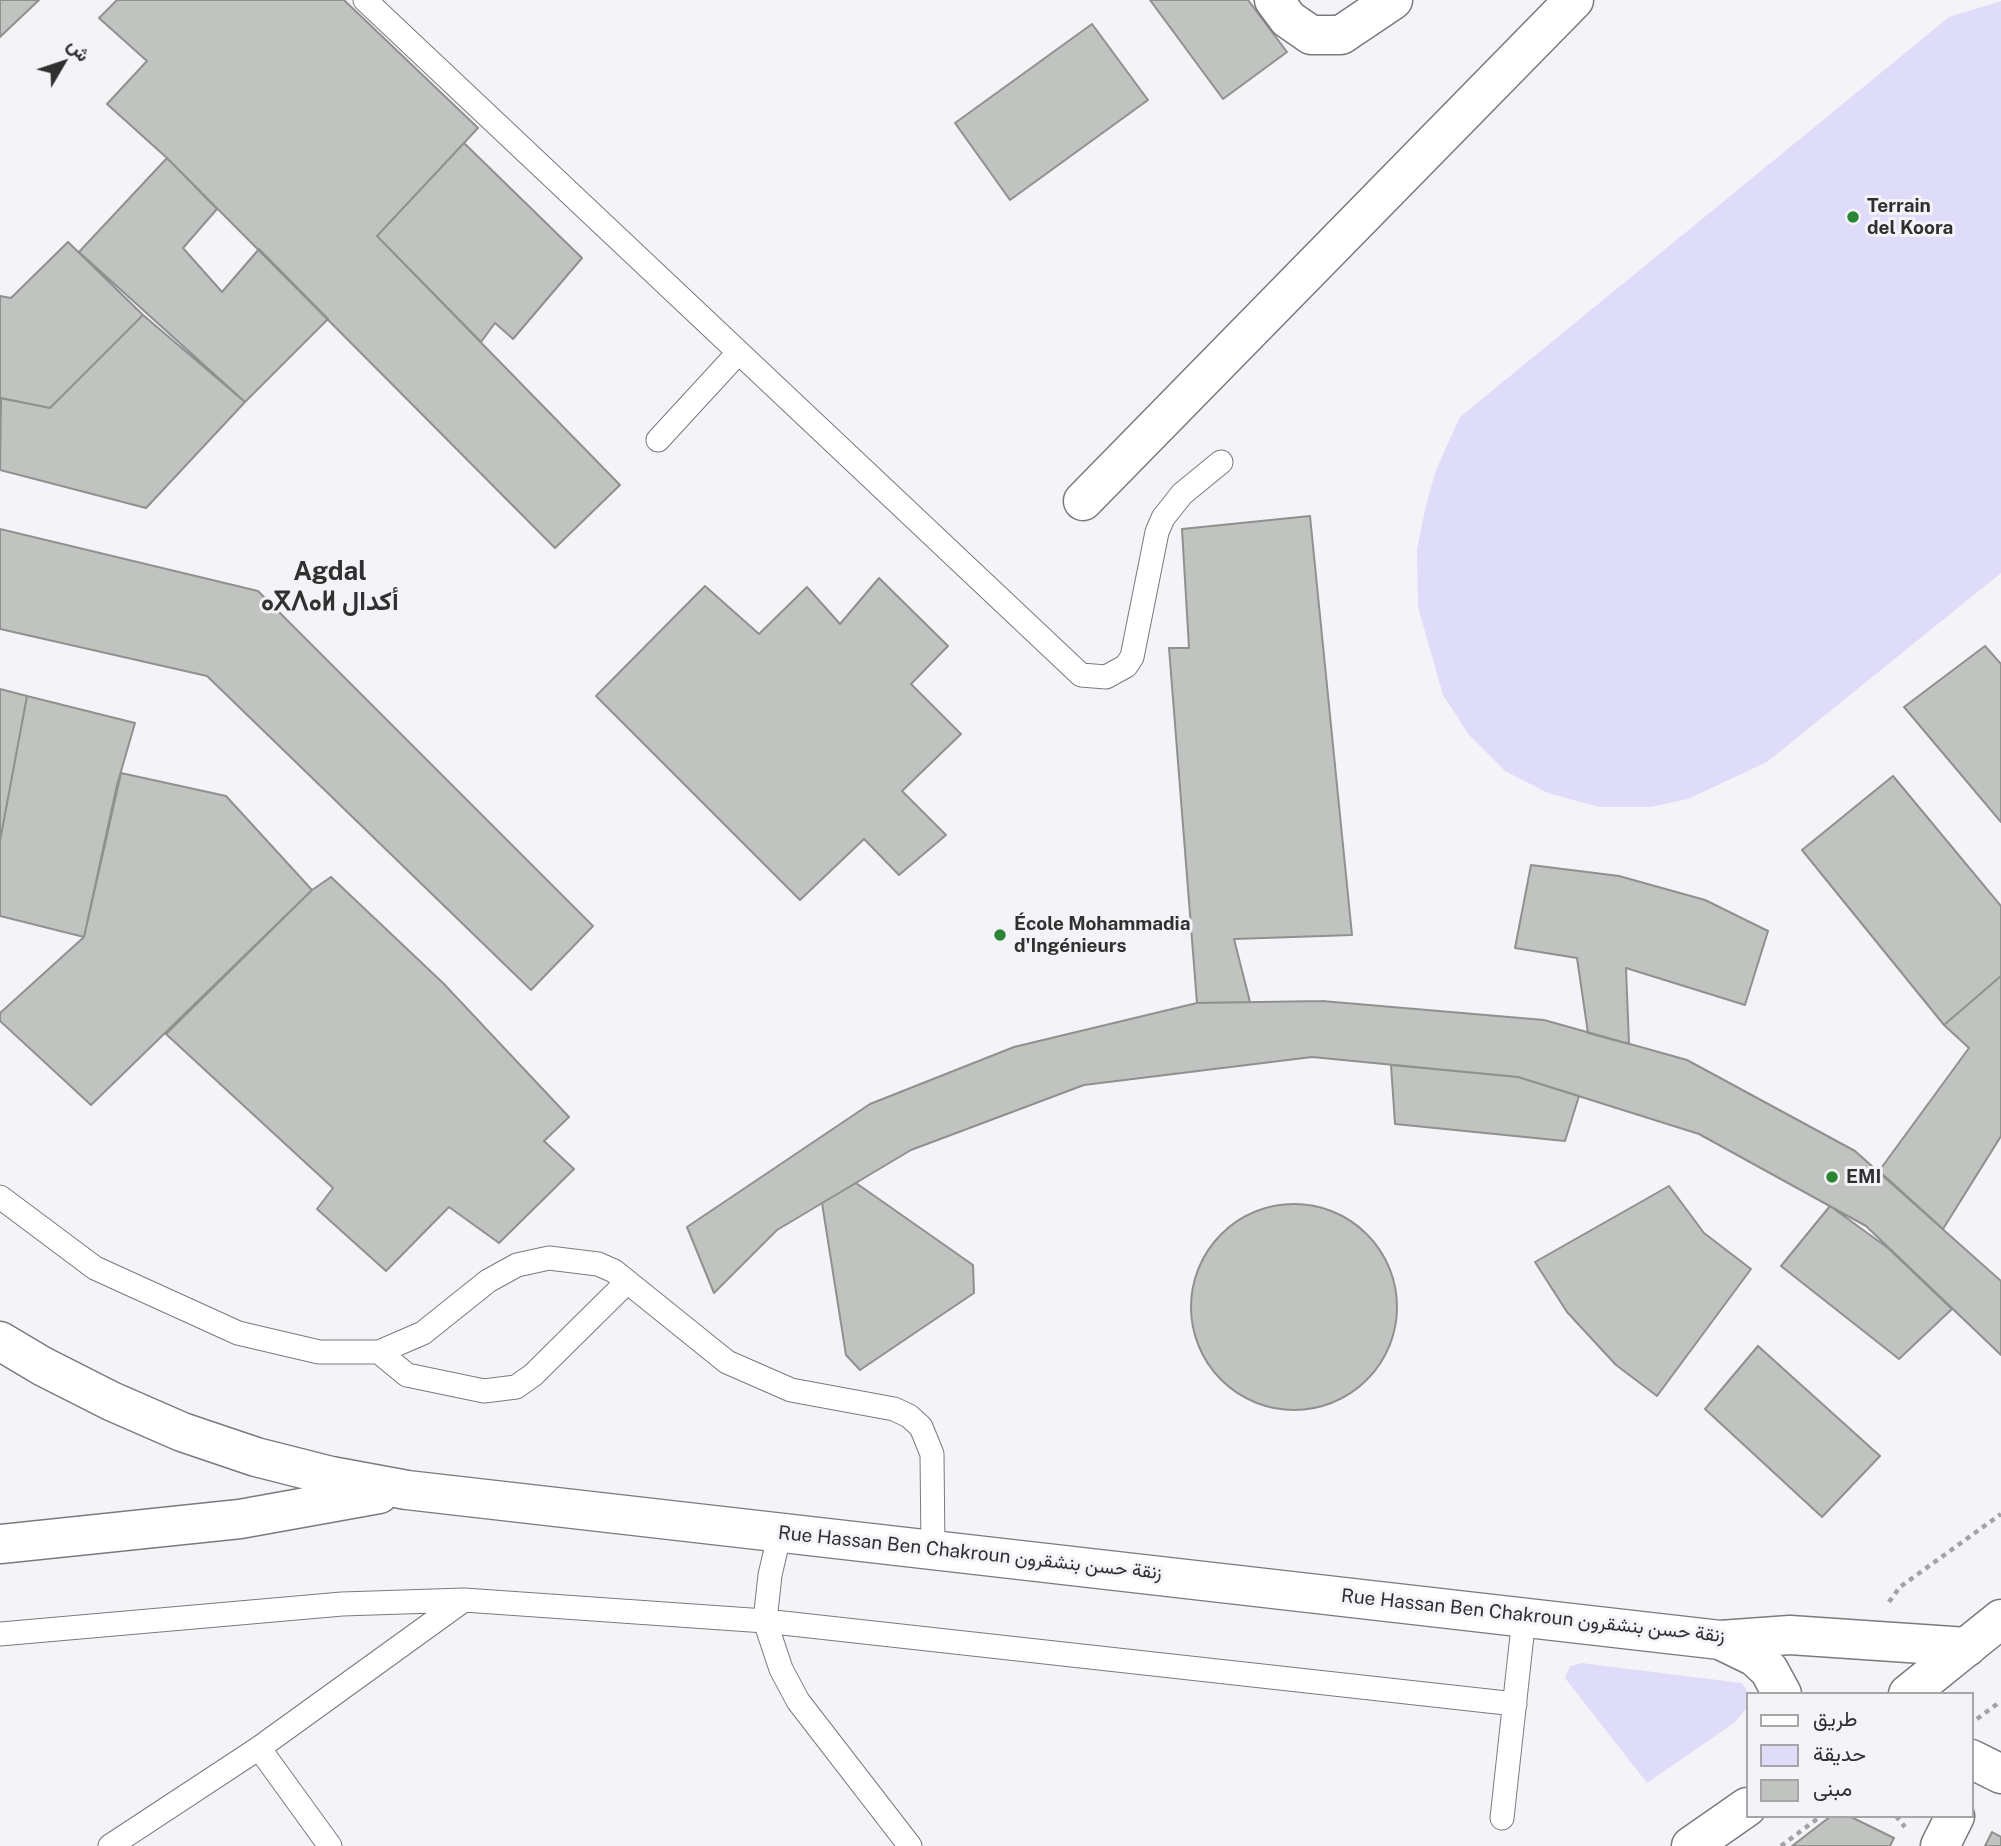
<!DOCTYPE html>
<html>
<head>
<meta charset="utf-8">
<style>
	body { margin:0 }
	#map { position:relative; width:2001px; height:1846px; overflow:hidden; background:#f4f4f8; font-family:"Public Sans",Vazirmatn,sans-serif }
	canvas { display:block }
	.legend { position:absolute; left:1746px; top:1692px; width:228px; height:126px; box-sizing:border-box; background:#f4f4f8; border:2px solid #a6a6a8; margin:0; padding:9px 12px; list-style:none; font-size:21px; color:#303031 }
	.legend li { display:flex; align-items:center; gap:14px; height:35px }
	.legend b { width:35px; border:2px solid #a6a6a8 }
	.north { position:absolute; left:28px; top:28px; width:70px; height:70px; -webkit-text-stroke:5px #f4f4f8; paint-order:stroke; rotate:51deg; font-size:19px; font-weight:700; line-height:28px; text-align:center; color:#303031 }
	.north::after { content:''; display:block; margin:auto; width:24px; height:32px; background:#303031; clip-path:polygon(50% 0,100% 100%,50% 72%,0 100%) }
</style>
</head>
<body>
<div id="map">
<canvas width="2001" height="1846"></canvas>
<ul class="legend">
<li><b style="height:9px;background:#fff"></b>طريق</li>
<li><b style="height:19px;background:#dedcf9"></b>حديقة</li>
<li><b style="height:19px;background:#c0c3c0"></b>مبنى</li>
</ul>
<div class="north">ش</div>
</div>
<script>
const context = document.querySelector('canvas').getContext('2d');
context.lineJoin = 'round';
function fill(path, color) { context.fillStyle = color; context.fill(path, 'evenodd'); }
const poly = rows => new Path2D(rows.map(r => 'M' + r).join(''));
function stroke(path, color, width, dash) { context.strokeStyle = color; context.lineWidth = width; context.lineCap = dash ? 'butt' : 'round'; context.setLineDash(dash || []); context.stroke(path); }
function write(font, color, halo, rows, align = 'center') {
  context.font = font + ' "Public Sans",Vazirmatn,"Noto Sans Tifinagh",sans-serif'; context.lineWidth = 6; context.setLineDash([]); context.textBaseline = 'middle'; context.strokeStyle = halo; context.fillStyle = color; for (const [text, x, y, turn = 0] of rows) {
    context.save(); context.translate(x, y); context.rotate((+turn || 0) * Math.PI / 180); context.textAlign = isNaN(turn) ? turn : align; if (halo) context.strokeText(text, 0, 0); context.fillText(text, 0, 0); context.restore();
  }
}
fill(poly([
	[2001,1,2001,573,1767,762,1688,799,1650,807,1599,807,1548,793,1505,771,1469,735,1443,695,1418,607,1417,550,1426,505,1436,470,1460,417,1949,17],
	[1582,1663,1742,1683,1749,1694,1747,1708,1734,1723,1647,1783,1565,1678,1570,1666]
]), '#dedcf9');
const building = poly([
	[0,0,39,0,0,37,0,0],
	[117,0,344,0,478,128,377,236,620,485,555,548,167,158,107,104,147,61,99,18,117,0],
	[1150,0,1248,0,1287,52,1223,99,1150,0],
	[1092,24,1148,100,1010,200,955,123,1092,24],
	[464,143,582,258,513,339,495,323,481,342,377,236,464,143],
	[167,158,217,209,183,248,222,292,259,249,328,319,245,402,79,252,167,158],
	[68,242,143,315,50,408,0,398,0,296,11,298,68,242],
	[143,315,245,402,146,508,0,470,1,398,50,408,143,315],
	[1310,516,1352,935,1234,939,1250,1002,1197,1003,1169,648,1189,648,1182,529,1310,516],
	[0,529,258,591,593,926,531,990,207,676,0,629,0,529],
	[879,578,948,646,911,684,961,734,902,791,946,835,899,875,864,839,800,900,596,696,705,586,759,634,807,587,840,624,879,578],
	[1985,646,2001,664,2001,822,1904,707,1985,646],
	[0,689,27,696,0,841,0,689],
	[27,696,135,723,117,785,84,937,0,916,0,841,27,696],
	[121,773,226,796,312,890,91,1105,0,1021,0,1013,84,937,121,773],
	[1893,776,2001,906,2001,976,1944,1025,1802,850,1893,776],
	[1531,865,1619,876,1705,900,1768,931,1745,1005,1626,968,1629,1044,1588,1033,1577,958,1515,948,1531,865],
	[331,877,443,983,569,1117,544,1141,574,1169,499,1243,449,1207,386,1271,317,1209,333,1188,166,1034,312,890,331,877],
	[2001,976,2001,1136,1943,1229,1879,1171,1969,1048,1944,1025,2001,976],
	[1322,1001,1544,1020,1687,1060,1855,1151,2001,1281,2001,1355,1866,1226,1699,1134,1518,1077,1312,1057,1084,1085,911,1150,777,1230,714,1293,687,1227,870,1104,1014,1047,1197,1003,1322,1001],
	[1391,1065,1518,1077,1579,1096,1565,1141,1395,1124,1391,1065],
	[856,1183,973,1265,974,1293,860,1370,846,1355,822,1203,856,1183],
	[1669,1186,1704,1233,1751,1269,1657,1396,1616,1365,1567,1312,1535,1262,1669,1186],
	'1191 1307a103 103 0 1 1 206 0a103 103 0 1 1-206 0Z',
	[1830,1206,1888,1248,1952,1309,1899,1359,1781,1266,1830,1206],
	[1758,1346,1880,1456,1822,1517,1705,1409,1758,1346],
	[1831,1816,1849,1816,1894,1838,1890,1846,1792,1846,1831,1816],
	[1992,1832,2001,1837,2001,1846,1985,1846,1992,1832]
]);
fill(building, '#c0c3c0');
stroke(building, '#8e918e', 2);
const lane = poly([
	[365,0,1081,675,1106,677,1126,666,1132,657,1157,532,1163,518,1182,494,1221,462],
	[658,440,738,353],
	[0,1197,95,1268,238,1333,319,1352,379,1352,423,1333,488,1281,517,1265,549,1258,598,1264,614,1271,727,1362,791,1390,894,1409,909,1416,921,1427,932,1454,933,1549],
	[379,1352,407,1375,484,1391,516,1387,533,1375,626,1283],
	[780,1532,770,1575,765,1621,781,1669,798,1701,910,1846],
	[0,1634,342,1604,464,1600,765,1621,1515,1704],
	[259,1748,330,1846],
	[1502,1818,1524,1617],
	[110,1846,259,1748,464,1600]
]);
const street = poly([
	[1274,0,1288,19,1311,35,1341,35,1393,0],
	[1083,501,1574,0],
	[0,1341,42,1366,111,1401,182,1432,256,1457,331,1476,407,1490,1720,1640,1790,1635,1967,1647],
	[0,1544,240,1519,379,1494],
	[1720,1640,1755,1657,1769,1670,1782,1694],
	[1971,1759,2001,1774],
	[1940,1846,1955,1816]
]);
const secondary = poly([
	[1908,1694,2001,1619],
	[1691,1846,1747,1807]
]);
stroke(lane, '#7a7a7e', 25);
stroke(street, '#7a7a7e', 41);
stroke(secondary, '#7a7a7e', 41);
stroke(poly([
	[1889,1602,1900,1587,2001,1514],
	[1977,1719,2001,1701],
	[1896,1816,1905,1827],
	[1781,1846,1821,1816]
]), '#a3a3a6', 4.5, [5, 5]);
stroke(lane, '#fff', 23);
stroke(street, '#fff', 38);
stroke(secondary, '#fff', 38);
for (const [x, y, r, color] of [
	[1853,217,7,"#2a8535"],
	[1000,935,7,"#2a8535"],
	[1832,1177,7,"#2a8535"]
]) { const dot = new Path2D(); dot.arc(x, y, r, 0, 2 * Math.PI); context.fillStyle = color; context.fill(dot); stroke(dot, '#f4f4f8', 2.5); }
write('bold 19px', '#303031', '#f4f4f8', [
	["Terrain",1867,206],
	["del Koora",1867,228],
	["École Mohammadia",1014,924],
	["d'Ingénieurs",1014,946],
	["EMI",1846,1177]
], 'left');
write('19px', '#303031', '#f4f4f8', [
	["Rue Hassan Ben Chakroun زنقة حسن بنشقرون",970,1553,6],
	["Rue Hassan Ben Chakroun زنقة حسن بنشقرون",1533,1616,6]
]);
write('bold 26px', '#303031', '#f4f4f8', [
	["Agdal",330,572],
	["ⴰⴳⴷⴰⵍ أكدال",330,602]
]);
</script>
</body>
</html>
